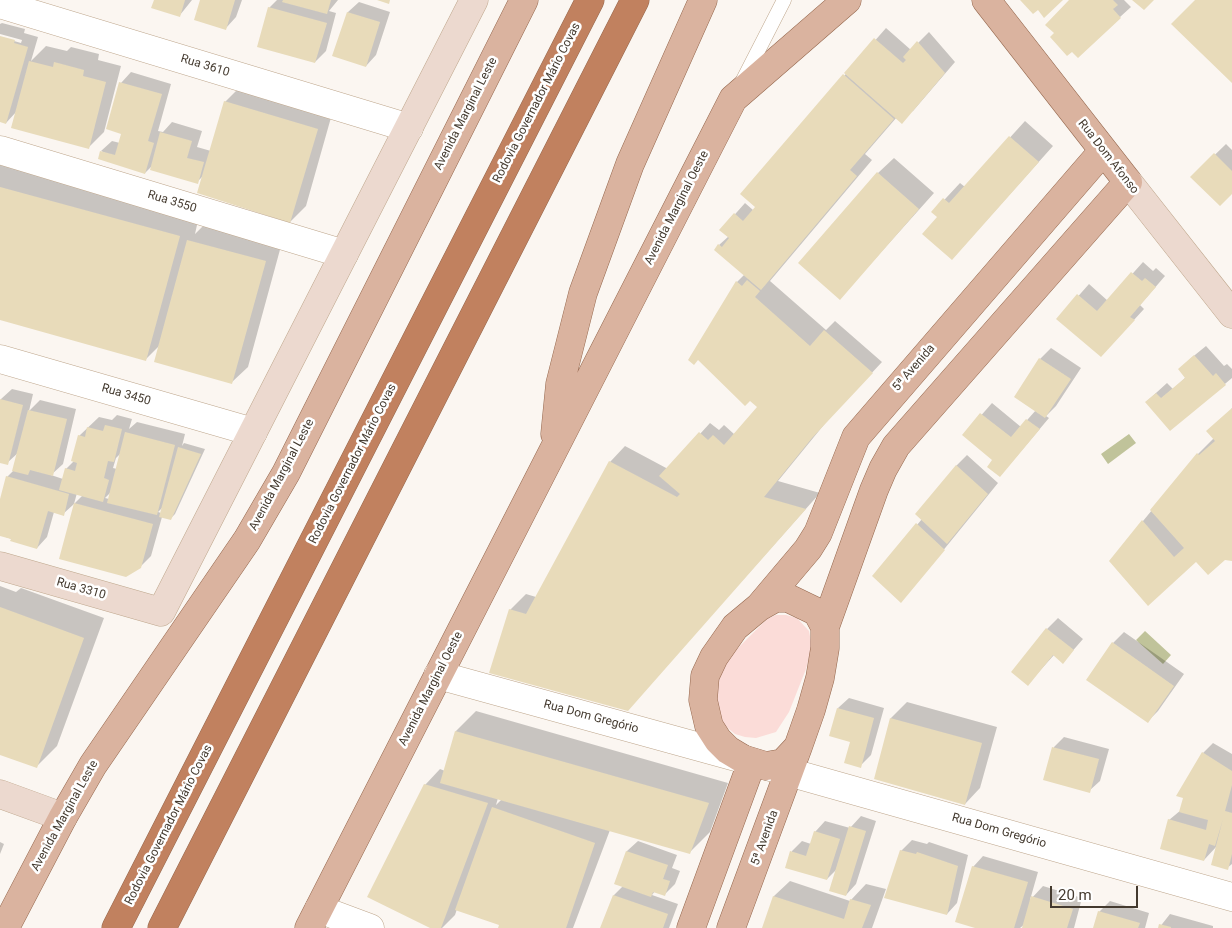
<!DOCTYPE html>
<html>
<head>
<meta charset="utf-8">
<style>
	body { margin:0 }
	#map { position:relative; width:1232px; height:928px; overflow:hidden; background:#fbf6f1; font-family:Roboto,sans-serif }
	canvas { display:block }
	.scale { position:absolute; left:1050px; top:886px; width:88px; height:22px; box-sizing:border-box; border:2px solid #443a2f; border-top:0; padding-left:6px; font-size:15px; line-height:18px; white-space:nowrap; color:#443a2f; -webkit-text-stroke:4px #fff; paint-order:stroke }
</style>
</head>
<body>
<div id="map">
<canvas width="1232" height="928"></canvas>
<div class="scale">20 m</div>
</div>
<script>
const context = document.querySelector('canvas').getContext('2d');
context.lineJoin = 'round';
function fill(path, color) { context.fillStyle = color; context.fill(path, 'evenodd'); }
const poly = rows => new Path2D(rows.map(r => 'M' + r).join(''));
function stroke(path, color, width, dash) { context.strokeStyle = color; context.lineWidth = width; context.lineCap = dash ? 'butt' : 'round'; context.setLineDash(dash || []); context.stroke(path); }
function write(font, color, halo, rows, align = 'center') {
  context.font = font + ' Roboto,sans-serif'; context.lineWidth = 5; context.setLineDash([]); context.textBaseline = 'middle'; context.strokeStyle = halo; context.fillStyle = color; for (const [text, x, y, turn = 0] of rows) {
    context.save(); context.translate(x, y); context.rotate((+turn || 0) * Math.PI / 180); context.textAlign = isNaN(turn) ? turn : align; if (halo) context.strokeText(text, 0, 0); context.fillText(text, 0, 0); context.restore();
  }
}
fill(poly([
	[776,615,786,615,797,618,809,631,812,647,806,669,789,712,776,732,756,738,745,737,735,734,718,720,711,698,722,669,733,653,767,619]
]), '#fbdcd8');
fill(poly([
	[1129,434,1136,443,1108,464,1101,454],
	[1145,631,1171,655,1163,664,1136,640]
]), '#c0c39a');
fill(poly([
	[155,0,192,0,180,15],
	[202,0,242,0,236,17,226,28],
	[277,0,338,0,329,11,336,13,326,51,315,62,269,8],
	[1071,0,1124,0,1131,7,1120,17,1055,33],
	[359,2,390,12,376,55,366,66,334,56,348,12],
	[2,23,25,29,24,33,38,37,31,61,46,46,67,51,71,47,99,54,98,60,121,66,104,132,88,148,17,111,6,123,0,121,0,37,21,43,22,40,0,34,0,24],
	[886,28,911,50,929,32,955,62,913,111,897,117,865,154,872,160,770,281,826,330,835,321,882,362,827,421,778,481,820,493,628,709,510,610,526,594,536,597,610,462,625,446,668,469,710,423,719,430,724,425,734,434,759,407,698,359,689,360,737,282,745,274,719,245,729,236,721,230,745,203,753,210,757,207,741,194],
	[131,72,171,84,158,131,163,132,172,122,202,131,197,147,211,151,225,102,241,86,332,114,306,206,290,222,203,176,197,182,153,165,145,173,101,151,112,141,120,143,123,133,121,83],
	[1025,121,1053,146,952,259,938,217,933,212,960,183,965,187],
	[1226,144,1232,150,1232,192,1192,177],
	[894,158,934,193,840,298,878,173],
	[0,161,199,216,195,234,204,225,281,246,248,367,232,382,160,345,146,359,0,319],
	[1143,262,1153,271,1156,268,1165,276,1140,305,1144,309,1101,356,1058,319,1089,284,1108,301],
	[1206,346,1224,366,1227,364,1232,369,1232,378,1170,430,1146,402,1167,383,1173,389,1186,377,1190,359],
	[1051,348,1081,368,1056,406,1046,416,1049,418,1000,476,994,460,964,435,992,403,1021,427,1036,410,1015,397,1040,359],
	[12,389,33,394,29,411,40,400,76,409,63,464,51,475,63,479,66,469,74,461,79,436,99,417,112,420,117,415,132,419,129,429,137,422,185,434,182,446,184,443,205,449,175,514,170,519,162,517,151,556,140,567,60,558,75,503,83,495,77,493,74,504,63,514,54,512,47,537,37,548,0,535,0,504,7,477,14,470,19,452,7,463,0,461,0,404,1,399],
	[121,453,117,469,113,468,116,458],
	[111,492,109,499,105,498],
	[163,507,161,513,158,512],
	[1232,408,1232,559,1197,560,1148,604,1143,521,1198,454,1214,438],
	[967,455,998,483,911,590,874,576,922,519,956,466],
	[0,586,16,592,21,588,104,618,57,746,37,766,0,754],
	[1058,618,1083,639,1063,662,1054,655,1028,684,1047,629],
	[1124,632,1184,674,1158,711,1148,721,1088,679,1113,643],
	[849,698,884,708,871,755,860,766,838,708],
	[907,702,997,727,980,788,965,804,875,778,891,718],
	[476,711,728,783,710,832,690,852,610,830,573,928,500,928,501,924,457,909,455,915,442,928,433,928,425,785,440,769,445,771,456,731],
	[498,798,502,799,496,805],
	[1064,737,1109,749,1100,781,1089,791,1045,779,1054,747],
	[1213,743,1232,754,1232,864,1227,868,1217,846,1204,860,1169,820,1181,810,1203,753],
	[861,816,876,821,856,884,846,895,838,868,827,879,787,867,792,851,802,841,811,844,815,832,825,821,850,828],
	[912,840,927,844,929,842,968,855,957,903,947,914,901,851],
	[638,841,677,855,672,868,680,871,675,884,665,894,655,891,652,895,678,904,669,928,602,928,614,895,623,886,615,884,627,851],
	[0,842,4,844,0,854],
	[983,856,1038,872,1030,900,1043,886,1082,898,1074,928,1023,928,1025,924,1020,928,979,928,973,867],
	[790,881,850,901,866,884,886,889,872,928,764,928,774,896],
	[1110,901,1149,913,1145,928,1095,928,1099,912],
	[1170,914,1213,926,1213,928,1159,928]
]), '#0003');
fill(poly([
	[154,0,185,0,180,17,151,8],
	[200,0,235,0,226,30,194,20],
	[283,0,331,0,327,14,282,2],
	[377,0,390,0,389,4],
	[1020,0,1063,0,1044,18,1038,10,1033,14],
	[1069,0,1113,0,1118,5,1113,9,1121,18,1078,58,1072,52,1067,56,1050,37,1054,33,1045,25],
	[1132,0,1154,0,1144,10],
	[1195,0,1232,0,1232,83,1171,24],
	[268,7,327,23,315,63,257,47],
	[347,12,380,22,366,67,332,56],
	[0,36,15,40,14,43,28,47,6,124,0,122],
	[874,38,903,63,906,60,903,57,917,41,945,73,902,124,844,73],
	[29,61,53,67,54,62,84,70,83,76,106,82,89,149,11,128],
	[843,74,894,119,850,170,857,176,761,290,714,250,718,244,722,247,729,238,719,230,734,213,743,221,755,207,740,194],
	[119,82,162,94,148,141,154,143,145,174,98,159,100,151,115,155,121,134,106,129],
	[224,101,318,129,290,223,197,193],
	[160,132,192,141,187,158,204,162,198,184,150,170],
	[1009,136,1039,162,952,260,922,234,937,217,931,212,943,198,949,203],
	[1214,153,1232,171,1232,194,1220,206,1190,177],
	[877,172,919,209,840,300,798,263],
	[0,187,180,236,146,361,0,320],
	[187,240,266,261,232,384,154,362],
	[1131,272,1142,281,1145,278,1156,287,1130,317,1135,320,1101,357,1056,319,1077,294,1097,311],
	[747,280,760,291,755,297,810,346,824,330,873,373,812,438,764,497,806,509,628,711,489,673,509,609,526,614,609,461,677,497,680,494,659,476,699,432,708,440,713,435,724,445,757,407,750,401,745,406,698,360,694,365,688,360,736,281,742,286],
	[1194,355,1213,376,1216,373,1226,385,1170,431,1145,402,1156,393,1161,398,1185,378,1178,369],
	[1039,358,1071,379,1045,418,1014,397],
	[0,399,23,405,8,465,0,463],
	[1232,408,1232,561,1225,560,1208,575,1196,562,1148,606,1109,561,1142,520,1174,557,1184,548,1150,510,1197,453,1199,455,1215,441,1206,431],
	[28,410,67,419,53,476,30,470,28,475,12,471],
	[980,413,1011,437,1026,419,1040,429,1000,477,987,467,992,460,962,435],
	[105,425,122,429,114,462,108,461,104,478,109,480,103,502,59,490,65,468,75,471,77,463,71,461,78,435,85,437,87,427,103,431],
	[125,432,175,445,157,515,107,503],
	[178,447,201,454,171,520,159,517],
	[956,465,988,494,947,544,915,514],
	[6,476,69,494,64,516,48,511,37,549,10,541,11,539,0,536,0,499],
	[74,503,153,524,141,568,126,577,59,559],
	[916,523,945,550,901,603,872,576],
	[0,607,84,638,37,768,0,755],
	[1046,628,1074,650,1063,664,1053,655,1028,686,1011,672],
	[1112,642,1174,686,1148,723,1086,680],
	[837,708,874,718,861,768,844,763,850,742,829,736],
	[890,718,982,743,965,805,874,779],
	[455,731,709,803,690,854,440,783],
	[1052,747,1099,759,1090,793,1043,780],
	[1202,752,1232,771,1232,785,1225,811,1232,813,1232,854,1228,870,1211,865,1223,819,1215,846,1209,844,1204,861,1160,849,1168,819,1206,830,1208,820,1179,812,1183,798,1176,796],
	[424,784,488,803,441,928,430,928,367,897],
	[492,807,595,843,566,928,498,928,499,925,455,910],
	[849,826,866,831,846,896,829,891],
	[814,831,840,839,827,880,785,868,790,851,806,856],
	[900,850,916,854,917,852,958,866,947,915,884,898],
	[626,851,668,865,663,879,670,881,665,896,653,892,651,897,614,884],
	[972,866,1028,882,1014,928,975,928,955,922],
	[613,895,668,914,663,928,600,928],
	[773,896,844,919,850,899,871,905,862,928,762,928],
	[1031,896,1073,909,1067,928,1022,928],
	[1098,911,1140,923,1138,928,1093,928],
	[1159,924,1171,927,1171,928,1158,928]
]), '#e8dbba');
const service = poly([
	[742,82,784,0]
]);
const minor = poly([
	[0,4,409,128],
	[0,150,344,254],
	[0,359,253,432],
	[438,675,743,759],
	[767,766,1232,897],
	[319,909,370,928]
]);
const secondary = poly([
	[1128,182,1232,314],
	[0,566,161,612,474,0],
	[0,794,63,817]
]);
const primary = poly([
	[555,434,560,384,583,293,630,164,703,0],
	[759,607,808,549,818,533,856,437,1103,151],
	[825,627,874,490,883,469,896,446,1128,182,986,0],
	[5,928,63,817,93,765,247,540,286,473,524,0],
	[309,928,733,99,847,0],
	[691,928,752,762],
	[731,928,798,747,811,710,820,678,825,648,825,627,817,612,788,598,775,598,759,607,735,627,714,657,705,676,703,700,709,726,718,740,728,750,743,759,766,766,783,763,798,747]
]);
const motorway = poly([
	[116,928,590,0],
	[162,928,635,0]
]);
stroke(service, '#bea68c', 15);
stroke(minor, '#bea68c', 29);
stroke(secondary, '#bea68c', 29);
stroke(primary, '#95684e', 29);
stroke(motorway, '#95684e', 29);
stroke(service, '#fff', 14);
stroke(minor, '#fff', 28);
stroke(secondary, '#ecd9cf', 28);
stroke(primary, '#dab39f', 28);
stroke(motorway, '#c1815f', 28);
write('12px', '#443a2f', '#fff', [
	["Rua 3610",205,66,17],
	["Rodovia Governador Mário Covas",537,103,-63],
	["Avenida Marginal Leste",466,114,-63],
	["Rua Dom Afonso",1108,157,52],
	["Rua 3550",172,202,17],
	["Avenida Marginal Oeste",677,208,-63],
	["5ª Avenida",914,368,-49],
	["Rua 3450",126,395,16],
	["Rodovia Governador Mário Covas",353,464,-63],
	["Avenida Marginal Leste",282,475,-62],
	["Rua 3310",81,589,16],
	["Avenida Marginal Oeste",431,689,-63],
	["Rua Dom Gregório",591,717,15],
	["Avenida Marginal Leste",65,816,-61],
	["Rodovia Governador Mário Covas",169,825,-63],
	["Rua Dom Gregório",999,831,16],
	["5ª Avenida",765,838,-70]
]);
</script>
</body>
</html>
